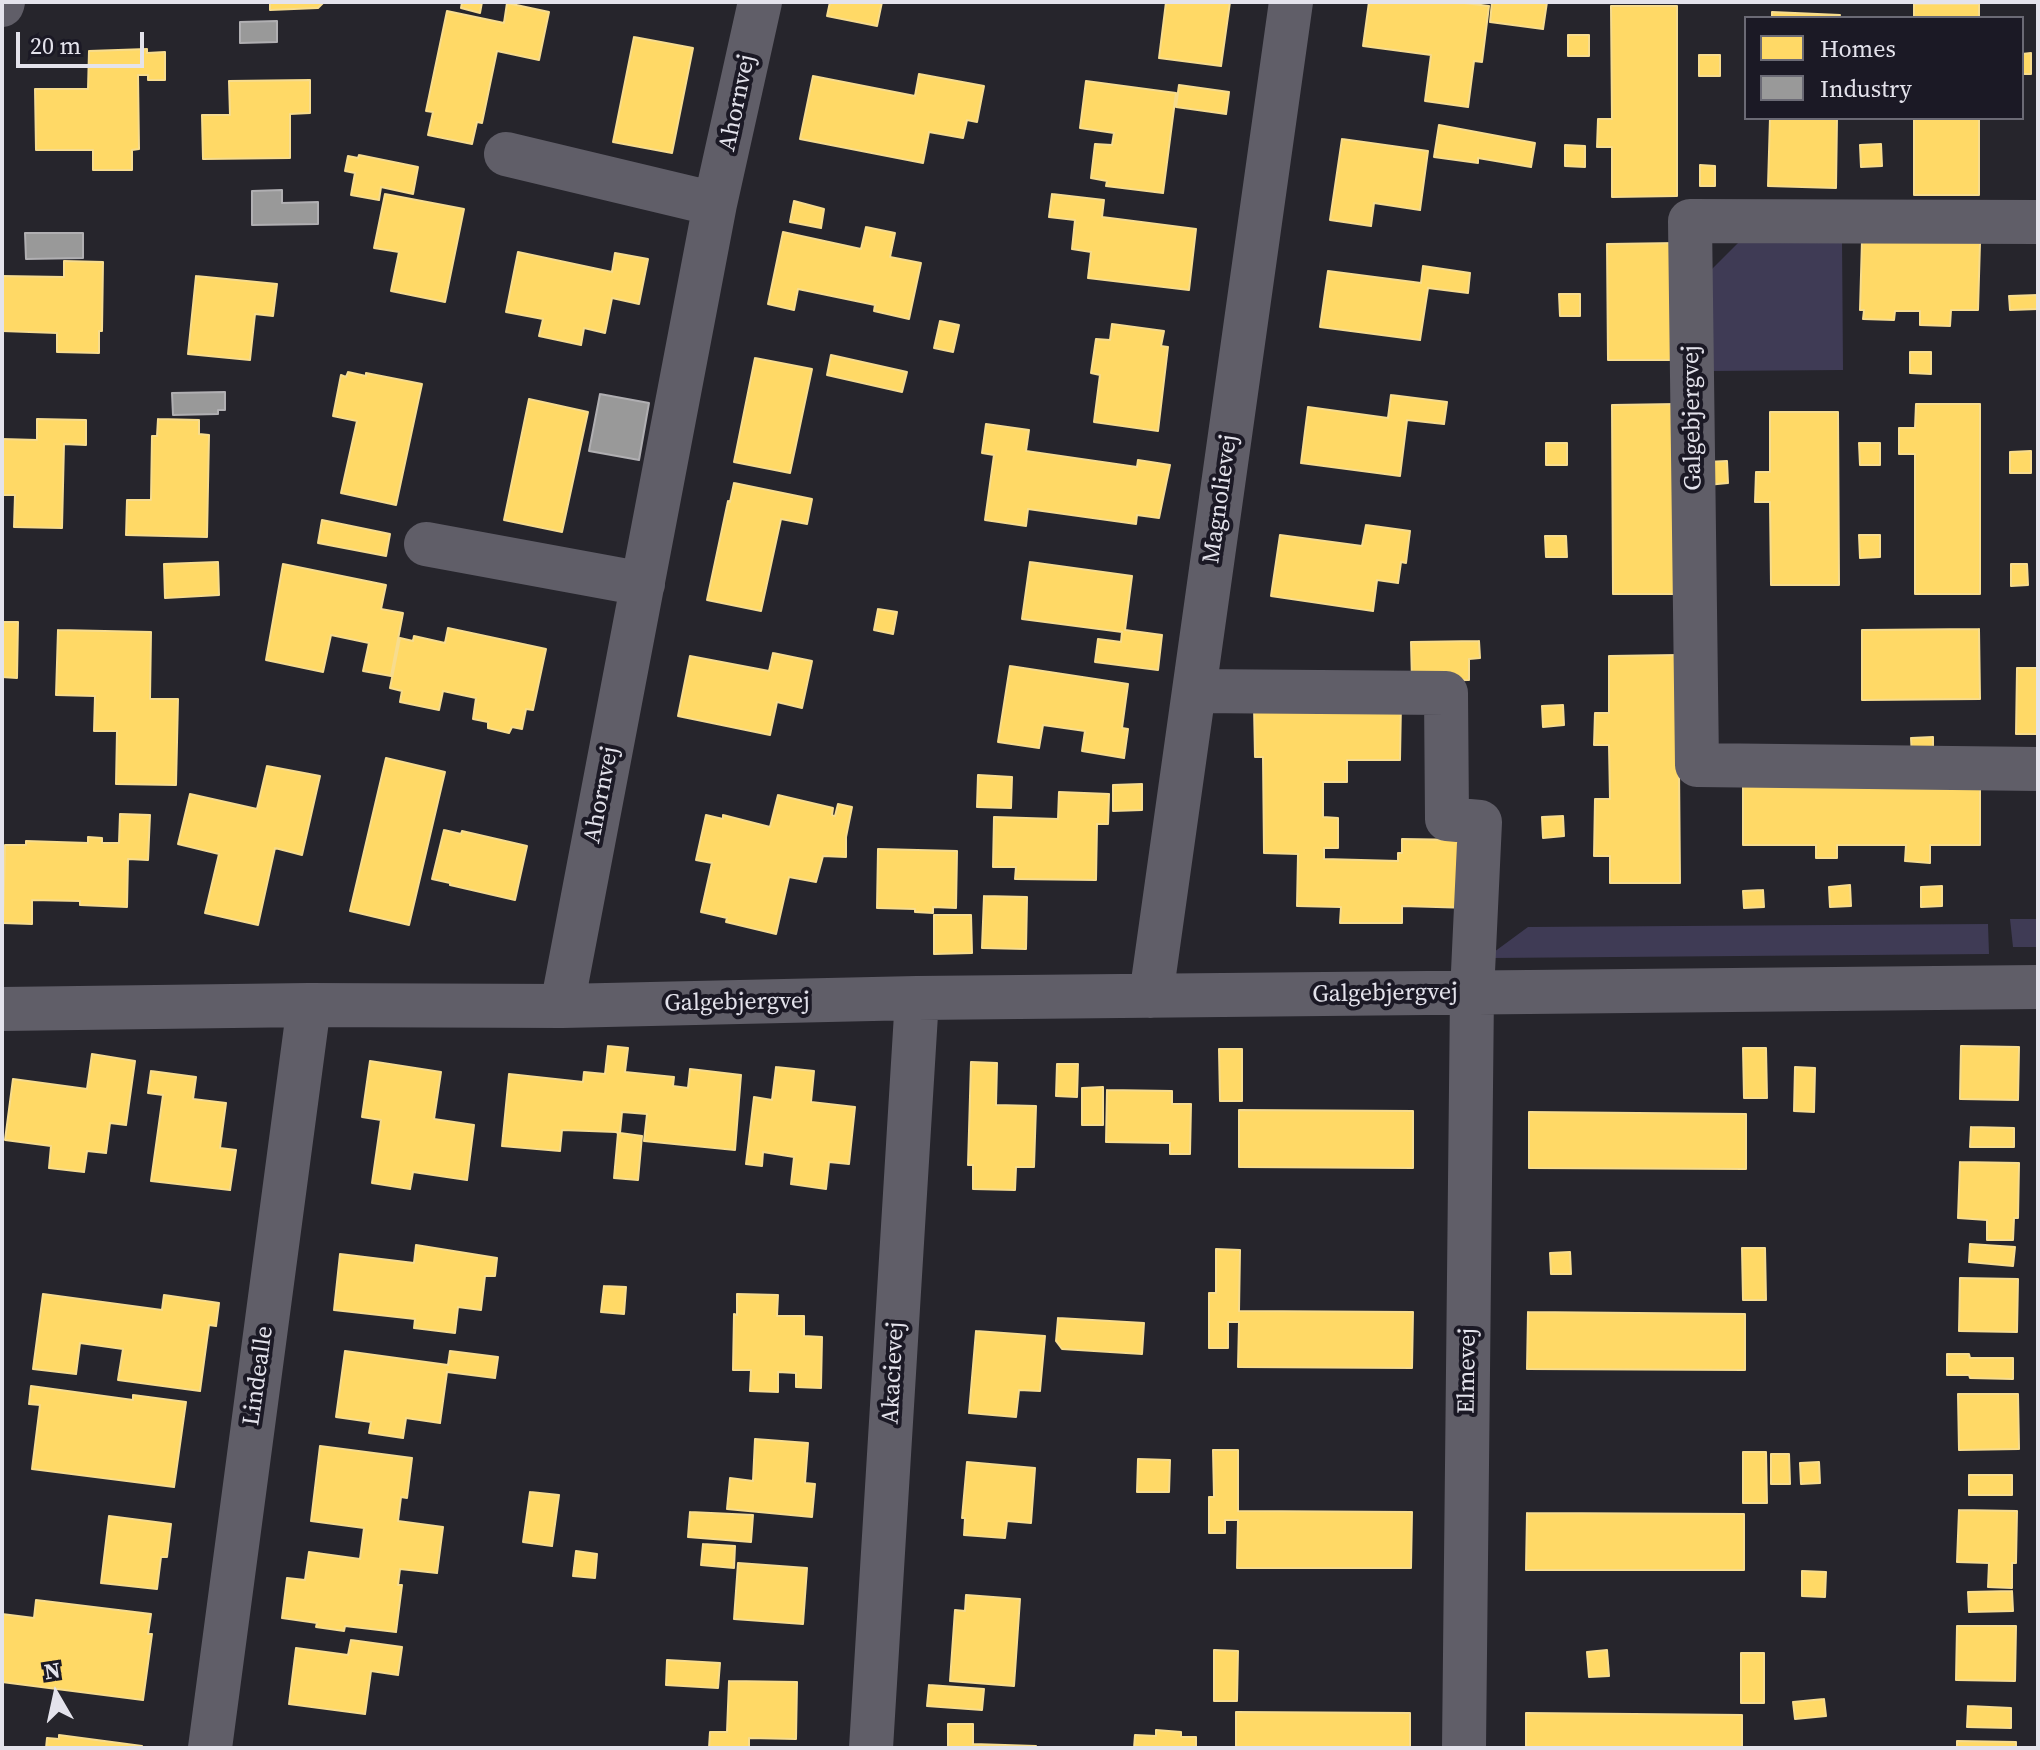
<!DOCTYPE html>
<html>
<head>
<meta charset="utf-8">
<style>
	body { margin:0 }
	#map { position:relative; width:2040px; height:1750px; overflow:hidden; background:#26252c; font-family:"Source Serif 4",serif }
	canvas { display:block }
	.frame { position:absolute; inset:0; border:4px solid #e4e3ec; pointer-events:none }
	.legend { position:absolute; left:1744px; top:16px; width:280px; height:104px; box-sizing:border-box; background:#1b1925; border:2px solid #6b6a75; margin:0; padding:10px 14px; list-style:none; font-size:24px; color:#e4e3ec }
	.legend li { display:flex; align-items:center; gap:16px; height:40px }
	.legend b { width:40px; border:2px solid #6b6a75 }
	.north { position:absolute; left:16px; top:1654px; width:80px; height:80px; -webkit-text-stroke:6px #1b1925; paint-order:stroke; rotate:351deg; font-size:22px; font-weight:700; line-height:32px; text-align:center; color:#e4e3ec }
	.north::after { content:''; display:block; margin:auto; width:28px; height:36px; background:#e4e3ec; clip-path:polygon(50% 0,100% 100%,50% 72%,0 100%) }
	.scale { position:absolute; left:16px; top:32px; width:128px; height:36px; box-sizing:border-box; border:4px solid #e4e3ec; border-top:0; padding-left:10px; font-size:24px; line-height:28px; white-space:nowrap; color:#e4e3ec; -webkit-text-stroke:6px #1b1925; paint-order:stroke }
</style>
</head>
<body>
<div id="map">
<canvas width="2040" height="1750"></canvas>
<div class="frame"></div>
<ul class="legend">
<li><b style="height:22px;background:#ffd966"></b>Homes</li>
<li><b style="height:22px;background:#999"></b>Industry</li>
</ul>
<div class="north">N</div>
<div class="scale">20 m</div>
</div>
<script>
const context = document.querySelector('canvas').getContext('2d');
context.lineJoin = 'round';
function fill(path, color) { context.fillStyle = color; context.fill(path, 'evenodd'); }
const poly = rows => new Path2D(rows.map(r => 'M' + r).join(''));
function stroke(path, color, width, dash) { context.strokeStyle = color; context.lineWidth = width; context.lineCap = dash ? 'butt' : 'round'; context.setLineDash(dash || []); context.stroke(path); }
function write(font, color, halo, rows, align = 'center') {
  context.font = font + ' "Source Serif 4",serif'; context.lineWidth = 8; context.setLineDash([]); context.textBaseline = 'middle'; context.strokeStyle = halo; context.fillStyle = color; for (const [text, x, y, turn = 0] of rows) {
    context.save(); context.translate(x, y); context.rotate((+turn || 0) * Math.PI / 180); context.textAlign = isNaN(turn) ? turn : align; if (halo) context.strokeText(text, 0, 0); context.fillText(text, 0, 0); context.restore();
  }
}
fill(poly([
	[1744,237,1842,238,1843,370,1708,371,1707,274],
	[2010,919,2038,919,2038,947,2013,947],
	[1988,924,1989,954,1492,958,1494,952,1528,927]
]), '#3f3b55');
const homes = poly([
	[270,2,324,2,318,8,270,10,270,2],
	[462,2,482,2,480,13,461,8,462,2],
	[830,2,882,2,877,26,827,16,830,2],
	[1166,2,1230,2,1221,66,1159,58,1166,2],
	[1369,2,1457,2,1489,6,1482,62,1474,61,1468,107,1425,101,1431,55,1363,46,1369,2],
	[1492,2,1547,2,1543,29,1490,22,1492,2],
	[507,3,549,12,539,60,497,51,482,123,477,122,472,144,428,135,433,112,426,111,447,11,504,23,507,3],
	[1914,4,1979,4,1979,18,1914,18,1914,4],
	[1611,6,1677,6,1677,196,1612,197,1612,147,1597,147,1598,119,1612,119,1611,6],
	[1772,12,1840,15,1839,18,1772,18,1772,12],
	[1568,35,1589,35,1589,56,1568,56,1568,35],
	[634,37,693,48,672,153,613,142,634,37],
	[147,49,147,53,165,52,165,80,148,80,148,75,138,75,139,149,132,150,132,170,93,170,93,150,36,150,35,89,88,89,89,51,147,49],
	[2031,53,2031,74,2022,74,2022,54,2031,53],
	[1699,55,1720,55,1720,76,1699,76,1699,55],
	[919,74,984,86,977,122,967,120,963,138,929,132,923,163,800,139,813,76,915,96,919,74],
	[310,80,310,113,290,114,290,158,203,159,202,115,230,115,229,81,310,80],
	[1086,81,1176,93,1163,193,1106,186,1107,181,1091,178,1095,144,1112,145,1114,133,1080,128,1086,81],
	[1179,85,1229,92,1226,114,1176,107,1179,85],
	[1770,118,1837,118,1836,188,1768,186,1770,118],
	[1914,118,1979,118,1979,195,1914,195,1914,118],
	[1439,125,1535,143,1531,167,1478,158,1478,163,1434,157,1439,125],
	[1342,139,1428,151,1420,210,1374,203,1371,226,1330,220,1342,139],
	[1881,144,1882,166,1861,167,1860,145,1881,144],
	[1565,145,1585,146,1585,167,1565,166,1565,145],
	[359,155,418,167,413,194,381,187,379,200,351,195,355,173,345,171,348,156,358,158,359,155],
	[1700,165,1715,166,1715,186,1700,186,1700,165],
	[385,194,464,209,445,302,391,291,399,252,374,248,385,194],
	[1052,194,1104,200,1102,217,1196,229,1189,290,1088,278,1091,252,1072,249,1075,220,1049,217,1052,194],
	[794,201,824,209,821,228,790,222,794,201],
	[866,227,895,233,890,257,921,263,909,319,874,311,875,305,798,289,794,310,768,304,783,232,861,249,866,227],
	[1862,240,1980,243,1978,310,1951,310,1950,326,1920,325,1920,311,1895,311,1894,320,1863,319,1864,310,1860,310,1862,240],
	[1678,243,1679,360,1608,360,1607,244,1678,243],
	[518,252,612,272,615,253,648,259,639,304,612,298,605,333,584,328,581,345,539,336,543,319,506,312,518,252],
	[64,261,103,262,102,331,99,331,99,353,57,352,57,333,2,331,2,276,64,277,64,261],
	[1423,266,1470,273,1468,293,1428,288,1420,340,1320,327,1328,271,1421,283,1423,266],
	[196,276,277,284,273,316,255,314,250,360,188,354,196,276],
	[1559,294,1580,294,1580,316,1560,316,1559,294],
	[2038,295,2038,309,2010,310,2009,296,2038,295],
	[940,321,959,325,953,352,934,348,940,321],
	[1112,324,1164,331,1161,346,1168,347,1158,431,1094,422,1100,375,1091,373,1096,339,1110,340,1112,324],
	[1910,352,1931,352,1931,374,1910,373,1910,352],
	[831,355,907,372,902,392,827,375,831,355],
	[755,358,812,369,790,473,734,462,755,358],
	[348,372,366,376,366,373,422,384,396,505,341,493,357,421,333,416,341,375,346,377,348,372],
	[1391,395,1447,402,1444,424,1407,420,1400,476,1301,463,1308,407,1388,418,1391,395],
	[529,399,588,412,562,532,504,520,529,399],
	[1677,404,1678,594,1613,594,1612,405,1677,404],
	[1916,404,1980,404,1980,594,1915,594,1915,454,1899,454,1899,428,1915,428,1916,404],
	[1770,412,1838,412,1839,585,1771,585,1770,502,1755,502,1756,472,1770,472,1770,412],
	[37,419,86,420,86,445,64,444,62,528,14,527,15,495,2,495,2,439,37,440,37,419],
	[158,419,199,420,199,434,209,435,207,537,126,535,127,500,151,500,152,436,157,436,158,419],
	[986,424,1029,430,1026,451,1137,467,1138,460,1170,465,1159,518,1137,515,1136,524,1028,509,1026,526,985,520,994,455,982,453,986,424],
	[1546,443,1567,443,1567,465,1546,465,1546,443],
	[1859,443,1880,443,1880,465,1860,465,1859,443],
	[2031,451,2031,473,2010,473,2010,452,2031,451],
	[1727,461,1728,483,1707,485,1706,462,1727,461],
	[734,483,812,499,807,524,781,519,761,611,707,600,728,501,730,502,734,483],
	[322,520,390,534,386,556,318,543,322,520],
	[1366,525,1410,531,1406,563,1401,562,1398,583,1377,580,1373,611,1271,596,1280,535,1362,546,1366,525],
	[1859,535,1880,535,1880,557,1860,558,1859,535],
	[1545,536,1566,536,1567,557,1546,557,1545,536],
	[218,562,219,595,165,598,164,564,218,562],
	[1030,562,1132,576,1125,630,1162,635,1158,670,1095,662,1098,639,1121,642,1122,632,1022,619,1030,562],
	[283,564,386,585,381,609,403,613,391,676,363,671,369,643,331,635,323,672,266,660,283,564],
	[2011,564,2027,564,2028,585,2011,586,2011,564],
	[878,609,897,612,893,634,874,630,878,609],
	[2,622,18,622,17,678,2,677,2,622],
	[448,628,546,649,533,710,526,709,522,729,512,727,509,733,488,728,488,722,473,719,476,698,443,691,439,710,400,702,402,691,390,688,400,638,413,641,414,636,445,643,448,628],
	[1979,629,1980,699,1862,700,1862,630,1979,629],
	[58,630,151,632,150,699,178,699,176,785,116,784,117,731,94,731,95,696,56,695,58,630],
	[1479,641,1480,658,1469,659,1469,680,1412,681,1411,642,1479,641],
	[773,653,812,661,802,708,777,702,770,735,678,716,690,656,769,671,773,653],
	[1678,655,1680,883,1610,883,1610,856,1594,856,1595,799,1610,799,1609,745,1594,745,1595,713,1609,713,1609,656,1678,655],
	[1010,666,1128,684,1122,728,1128,729,1124,758,1082,751,1085,731,1043,725,1039,748,998,742,1010,666],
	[2017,668,2038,668,2038,734,2016,734,2017,668],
	[1401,703,1400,760,1347,760,1347,782,1323,782,1323,817,1338,818,1338,848,1324,848,1324,859,1398,861,1398,853,1402,853,1402,839,1466,840,1471,908,1402,906,1402,923,1340,923,1341,907,1297,906,1298,854,1264,853,1263,757,1255,757,1254,706,1401,703],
	[1563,705,1564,725,1543,727,1542,706,1563,705],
	[1933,737,1933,757,1912,757,1911,738,1933,737],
	[386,758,445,772,409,925,350,911,386,758],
	[267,766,320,776,302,855,275,848,258,925,205,913,219,854,178,844,190,794,257,809,267,766],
	[978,775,1012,777,1011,808,977,807,978,775],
	[1743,781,1980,781,1980,845,1930,845,1930,863,1905,861,1906,845,1837,845,1837,858,1816,858,1816,845,1743,845,1743,781],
	[1142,784,1142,810,1113,811,1113,785,1142,784],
	[1059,792,1109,794,1108,824,1097,824,1096,880,1015,879,1016,867,993,867,994,817,1058,819,1059,792],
	[778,795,833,808,832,815,835,816,838,804,852,807,846,837,846,857,823,856,816,882,789,877,776,934,726,922,727,918,701,912,712,863,696,860,706,815,723,819,723,815,770,827,778,795],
	[120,814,150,815,148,860,128,859,127,907,80,905,80,901,32,900,32,924,3,923,5,845,26,845,26,841,88,843,88,837,102,838,102,843,119,843,120,814],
	[1563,816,1564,836,1543,838,1542,817,1563,816],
	[444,830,461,834,462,831,527,846,515,900,450,885,450,883,432,879,444,830],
	[878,849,957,851,956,908,933,907,933,913,915,912,915,909,877,908,878,849],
	[1850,885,1851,906,1830,907,1829,887,1850,885],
	[1942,886,1942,906,1921,907,1921,887,1942,886],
	[1763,890,1764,907,1744,908,1743,891,1763,890],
	[984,896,1027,897,1026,949,982,948,984,896],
	[934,915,971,915,972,953,934,954,934,915],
	[608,1046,628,1048,625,1072,674,1077,673,1086,688,1088,690,1069,741,1075,735,1150,644,1141,647,1114,622,1112,620,1133,642,1136,638,1180,614,1178,618,1133,616,1132,562,1130,560,1151,502,1146,509,1074,583,1082,584,1072,605,1074,608,1046],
	[1961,1046,2019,1047,2018,1100,1960,1099,1961,1046],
	[1743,1048,1766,1048,1767,1098,1744,1098,1743,1048],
	[1219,1049,1242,1049,1242,1101,1220,1101,1219,1049],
	[92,1054,135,1061,126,1125,110,1123,106,1153,87,1151,84,1172,49,1168,51,1146,5,1140,13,1079,87,1089,92,1054],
	[370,1061,441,1072,434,1119,474,1125,467,1180,413,1172,410,1189,372,1183,381,1120,362,1117,370,1061],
	[971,1062,997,1063,996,1105,1036,1106,1034,1167,1016,1167,1015,1190,973,1189,973,1165,968,1165,971,1062],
	[1057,1064,1078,1064,1077,1097,1056,1096,1057,1064],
	[776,1067,814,1071,811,1102,855,1107,849,1164,829,1162,826,1189,791,1184,794,1157,763,1152,762,1166,746,1164,754,1097,772,1100,776,1067],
	[1795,1067,1815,1068,1814,1112,1794,1111,1795,1067],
	[151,1071,196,1077,193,1099,226,1103,220,1148,236,1150,230,1190,151,1181,163,1095,148,1093,151,1071],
	[1103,1087,1103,1125,1082,1125,1082,1088,1103,1087],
	[1107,1090,1172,1091,1172,1104,1191,1104,1190,1154,1170,1154,1170,1143,1106,1142,1107,1090],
	[1239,1110,1413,1111,1413,1168,1239,1167,1239,1110],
	[1529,1112,1746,1114,1746,1169,1529,1168,1529,1112],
	[1971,1127,2014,1128,2014,1147,1970,1147,1971,1127],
	[1960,1162,2019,1163,2018,1218,2014,1218,2013,1240,1987,1240,1987,1220,1958,1218,1960,1162],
	[1970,1244,2015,1247,2013,1266,1969,1262,1970,1244],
	[416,1245,497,1258,495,1276,485,1276,481,1310,458,1307,455,1333,414,1328,415,1319,334,1310,340,1254,414,1263,416,1245],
	[1742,1248,1765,1248,1766,1300,1743,1300,1742,1248],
	[1216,1249,1240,1250,1239,1311,1413,1312,1412,1368,1238,1367,1239,1322,1228,1322,1228,1348,1209,1348,1209,1293,1216,1293,1216,1249],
	[1570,1252,1571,1274,1551,1274,1550,1253,1570,1252],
	[1960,1278,2018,1279,2017,1332,1959,1331,1960,1278],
	[604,1286,626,1287,624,1314,601,1312,604,1286],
	[43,1294,162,1310,164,1295,219,1303,216,1326,209,1325,200,1391,118,1380,123,1349,80,1343,76,1374,33,1369,43,1294],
	[737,1294,778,1295,777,1316,804,1316,804,1336,822,1337,821,1388,796,1387,796,1373,778,1372,778,1392,750,1391,751,1370,733,1370,734,1314,737,1315,737,1294],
	[1528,1312,1745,1314,1745,1370,1527,1369,1528,1312],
	[1058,1318,1144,1323,1142,1354,1062,1349,1056,1341,1058,1318],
	[976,1331,1045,1336,1040,1391,1019,1390,1016,1417,969,1413,976,1331],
	[345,1351,448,1365,450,1351,498,1357,495,1378,447,1372,440,1423,406,1418,403,1438,369,1433,371,1422,336,1417,345,1351],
	[1947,1354,1969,1354,1970,1358,2013,1358,2013,1379,1970,1378,1969,1375,1947,1375,1947,1354],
	[31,1386,133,1400,133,1395,186,1402,174,1487,32,1469,40,1405,29,1404,31,1386],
	[1958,1394,2018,1394,2019,1449,1959,1450,1958,1394],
	[755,1439,808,1443,805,1483,815,1484,812,1517,727,1509,730,1478,753,1481,755,1439],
	[320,1446,412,1458,407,1498,401,1497,398,1521,443,1527,437,1573,400,1569,398,1585,402,1585,396,1632,345,1626,344,1631,316,1627,317,1623,282,1618,287,1578,305,1580,309,1552,360,1559,364,1528,311,1521,320,1446],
	[1213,1450,1238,1450,1238,1511,1412,1512,1411,1568,1237,1568,1238,1520,1225,1520,1225,1533,1209,1533,1209,1497,1214,1497,1213,1450],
	[1743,1452,1766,1452,1767,1503,1743,1503,1743,1452],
	[1771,1454,1789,1454,1790,1484,1771,1484,1771,1454],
	[1138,1459,1170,1460,1169,1492,1137,1492,1138,1459],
	[967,1462,1035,1468,1031,1523,1007,1521,1005,1538,964,1535,965,1518,962,1518,967,1462],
	[1819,1462,1820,1483,1801,1484,1800,1463,1819,1462],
	[1969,1475,2012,1475,2012,1495,1969,1495,1969,1475],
	[530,1492,559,1495,552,1546,523,1542,530,1492],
	[1959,1510,2017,1511,2016,1563,2012,1563,2012,1588,1988,1587,1989,1563,1957,1562,1959,1510],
	[690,1512,753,1515,751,1542,688,1537,690,1512],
	[1527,1513,1744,1514,1744,1570,1526,1570,1527,1513],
	[109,1516,171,1524,167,1557,161,1557,157,1589,101,1583,109,1516],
	[703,1544,735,1546,734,1568,701,1565,703,1544],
	[576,1551,597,1554,595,1578,573,1576,576,1551],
	[738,1563,807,1568,803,1624,734,1619,738,1563],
	[1802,1571,1826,1572,1825,1597,1802,1596,1802,1571],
	[2012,1591,2013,1611,1969,1612,1968,1592,2012,1591],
	[966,1595,1020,1599,1014,1686,950,1681,955,1610,965,1611,966,1595],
	[36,1600,151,1614,148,1634,152,1634,143,1700,2,1682,2,1614,34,1618,36,1600],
	[1957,1626,2016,1626,2015,1681,1956,1680,1957,1626],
	[351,1640,402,1647,398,1675,371,1671,365,1714,289,1704,296,1648,348,1655,351,1640],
	[1214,1650,1238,1651,1237,1701,1214,1701,1214,1650],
	[1607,1650,1609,1676,1589,1677,1587,1652,1607,1650],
	[1741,1653,1764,1653,1764,1703,1741,1703,1741,1653],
	[667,1660,720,1663,718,1688,666,1685,667,1660],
	[729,1681,797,1682,796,1739,749,1738,749,1748,709,1748,710,1732,727,1732,729,1681],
	[929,1685,984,1689,982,1710,927,1706,929,1685],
	[1824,1699,1826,1716,1795,1719,1793,1702,1824,1699],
	[1968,1706,2011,1708,2011,1728,1967,1727,1968,1706],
	[1236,1712,1410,1713,1410,1748,1236,1748,1236,1712],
	[1526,1713,1742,1715,1742,1748,1526,1748,1526,1713],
	[948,1724,973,1724,973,1744,1036,1746,1036,1748,948,1748,948,1724],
	[1156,1730,1181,1732,1181,1737,1196,1737,1196,1748,1134,1748,1135,1735,1156,1736,1156,1730],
	[59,1735,142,1746,142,1748,46,1748,47,1738,59,1739,59,1735],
	[1957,1741,2016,1742,2016,1748,1957,1748,1957,1741]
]);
fill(homes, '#ffd966');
stroke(homes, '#f7dc8e', 2);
const industry = poly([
	[277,21,277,42,240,43,240,22,277,21],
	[282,190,282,203,318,202,318,224,252,225,252,191,282,190],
	[25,233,83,233,83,258,26,259,25,233],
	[225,392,225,410,218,410,218,414,173,415,172,393,225,392],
	[600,394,649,403,639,460,589,451,600,394]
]);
fill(industry, '#999');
stroke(industry, '#b0afb2', 2);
stroke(poly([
	[2,5,3,2],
	[506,154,715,204],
	[2038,222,1690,221,1697,765,2038,769],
	[426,544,643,584],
	[1194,691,1446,693,1447,819,1480,822,1472,993,1464,1748],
	[1151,996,1291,2],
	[562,1006,715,204,760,2],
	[2,1009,309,1005,562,1006,917,998,2038,987],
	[210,1748,309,1005],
	[871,1748,917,998]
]), '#605e68', 44);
write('24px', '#e4e3ec', '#1b1925', [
	["Ahornvej",738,103,-78],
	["Galgebjergvej",1693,418,-91],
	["Magnolievej",1221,499,-82],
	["Ahornvej",602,795,-79],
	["Galgebjergvej",1385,994,-1],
	["Galgebjergvej",737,1003,-1],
	["Elmevej",1468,1371,-89],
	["Akacievej",894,1373,-87],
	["Lindealle",259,1376,-82]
]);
</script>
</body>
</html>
